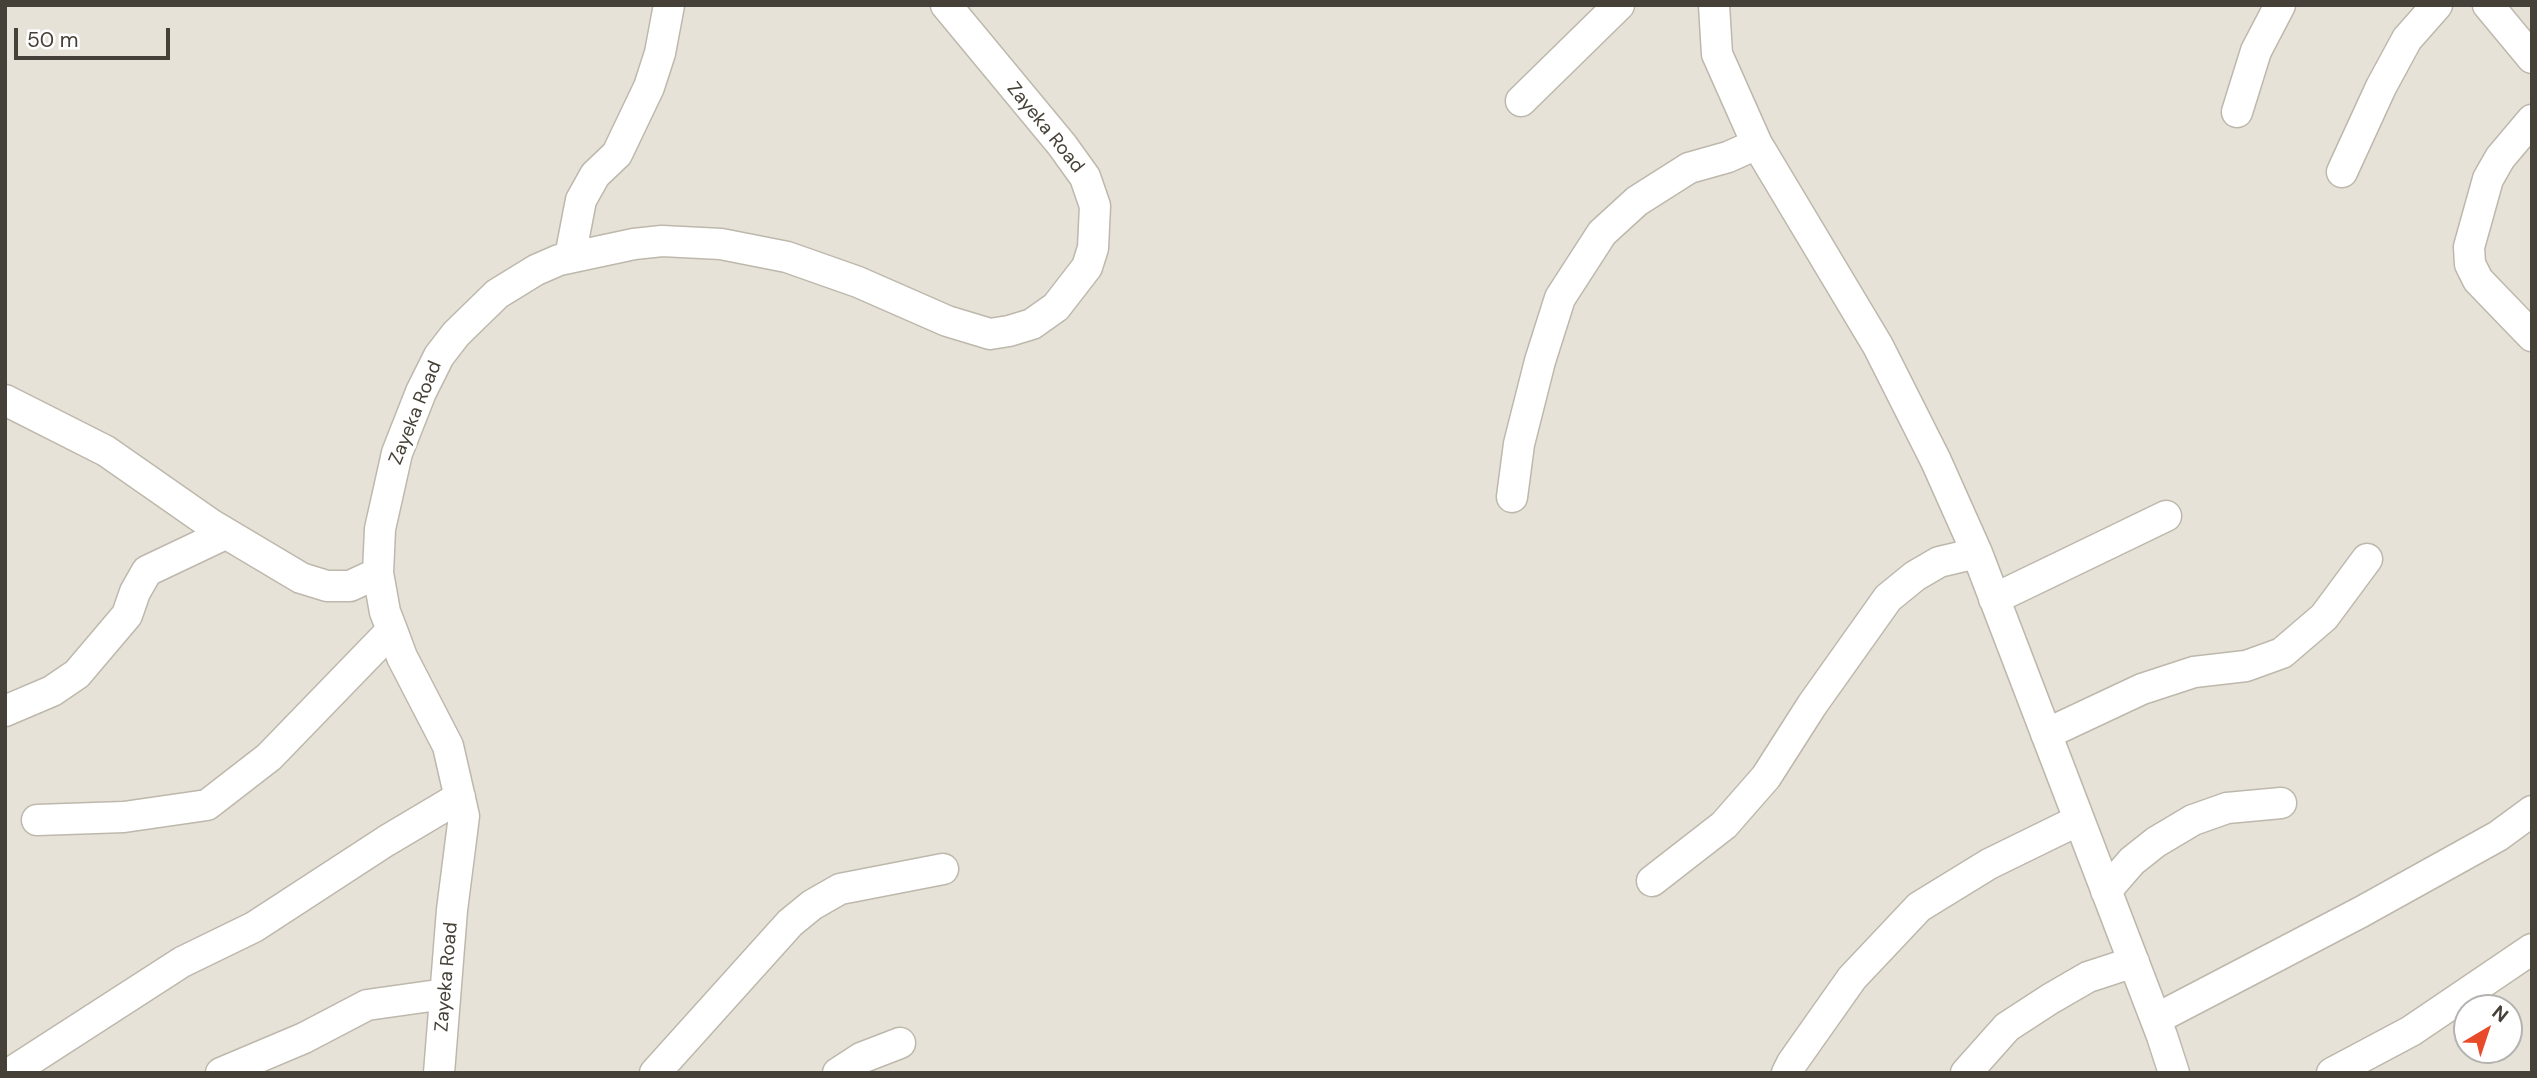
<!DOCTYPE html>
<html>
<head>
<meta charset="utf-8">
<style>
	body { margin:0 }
	#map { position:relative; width:2537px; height:1078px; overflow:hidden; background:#f3f0e9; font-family:"DM Sans",sans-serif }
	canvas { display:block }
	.frame { position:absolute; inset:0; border:7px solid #464138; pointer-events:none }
	.north { position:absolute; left:2453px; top:994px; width:70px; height:70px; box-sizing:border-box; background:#fff; border:2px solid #b5b3af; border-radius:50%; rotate:39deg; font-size:19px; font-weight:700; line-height:28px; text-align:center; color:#464138 }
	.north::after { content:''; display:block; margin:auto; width:24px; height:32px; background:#e84b2a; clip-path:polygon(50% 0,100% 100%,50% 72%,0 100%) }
	.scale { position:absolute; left:14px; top:28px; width:156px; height:32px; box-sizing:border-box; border:4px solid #464138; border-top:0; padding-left:9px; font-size:21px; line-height:24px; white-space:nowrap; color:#464138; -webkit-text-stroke:5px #fff; paint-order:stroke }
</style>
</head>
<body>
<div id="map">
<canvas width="2537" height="1078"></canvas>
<div class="frame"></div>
<div class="north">N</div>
<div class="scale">50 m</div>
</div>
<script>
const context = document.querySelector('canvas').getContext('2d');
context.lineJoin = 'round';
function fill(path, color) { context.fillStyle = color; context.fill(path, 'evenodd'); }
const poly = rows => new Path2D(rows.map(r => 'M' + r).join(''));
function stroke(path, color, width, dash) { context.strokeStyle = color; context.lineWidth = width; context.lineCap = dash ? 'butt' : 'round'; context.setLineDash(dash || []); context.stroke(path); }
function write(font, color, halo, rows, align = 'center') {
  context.font = font + ' "DM Sans",sans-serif'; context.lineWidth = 7; context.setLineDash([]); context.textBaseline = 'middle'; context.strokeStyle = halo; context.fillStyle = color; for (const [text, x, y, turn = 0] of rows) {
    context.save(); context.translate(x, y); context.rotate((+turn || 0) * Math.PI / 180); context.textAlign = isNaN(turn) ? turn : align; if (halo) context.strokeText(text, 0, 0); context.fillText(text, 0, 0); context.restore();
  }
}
fill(poly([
	[5,5,2532,5,2532,1073,5,1073],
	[2467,1008,2509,1008,2509,1050,2467,1050]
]), '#e6e2d7');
const minor = poly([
	[1714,5,1717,54,1757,144,1878,346,1936,461,1977,553,2162,1036,2174,1073],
	[2488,5,2532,58],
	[1521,101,1619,5],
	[2237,112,2256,51,2280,5],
	[2532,120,2500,158,2488,179,2469,247,2470,264,2478,280,2532,336],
	[2342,172,2381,87,2407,39,2437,5],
	[570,257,581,200,595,175,617,154,649,87,660,53,669,5],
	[5,400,106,451,212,525,301,578,327,586,350,586,378,573],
	[1512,497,1519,444,1540,361,1560,298,1602,233,1637,201,1689,168,1728,157,1757,144],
	[1994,599,2166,516],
	[5,711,52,691,77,674,127,615,135,592,147,571,225,534],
	[2046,734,2142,689,2194,672,2246,666,2282,653,2324,617,2367,559],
	[37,820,124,817,207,805,269,757,392,630],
	[1652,881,1724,825,1766,777,1812,705,1888,598,1915,576,1939,562,1977,553],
	[2106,891,2132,861,2156,842,2193,820,2227,808,2281,803],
	[2156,1019,2361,912,2498,836,2532,811],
	[10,1073,182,962,254,927,386,841,460,797],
	[221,1073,304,1038,367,1005,445,994],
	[439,1073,452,910,464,816,448,746,402,657,392,630,385,612,378,573,380,529,397,453,421,392,439,356,456,334,497,294,536,270,559,260,634,244,662,241,721,244,787,257,858,282,947,321,990,334,1009,331,1032,324,1056,307,1087,267,1093,248,1095,206,1085,177,1062,145,946,5],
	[655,1073,790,923,812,905,840,889,943,869],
	[838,1073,861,1058,900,1043],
	[1787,1073,1792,1063,1852,978,1919,907,1989,864,2079,820],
	[1966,1073,2007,1027,2050,999,2088,977,2134,962],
	[2332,1073,2411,1031,2532,949]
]);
stroke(minor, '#beb8ac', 33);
stroke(minor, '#fff', 30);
write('19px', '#464138', '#fff', [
	["Zayeka Road",1045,128,51],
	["Zayeka Road",416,413,-68],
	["Zayeka Road",447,977,-85]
]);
</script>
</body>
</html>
